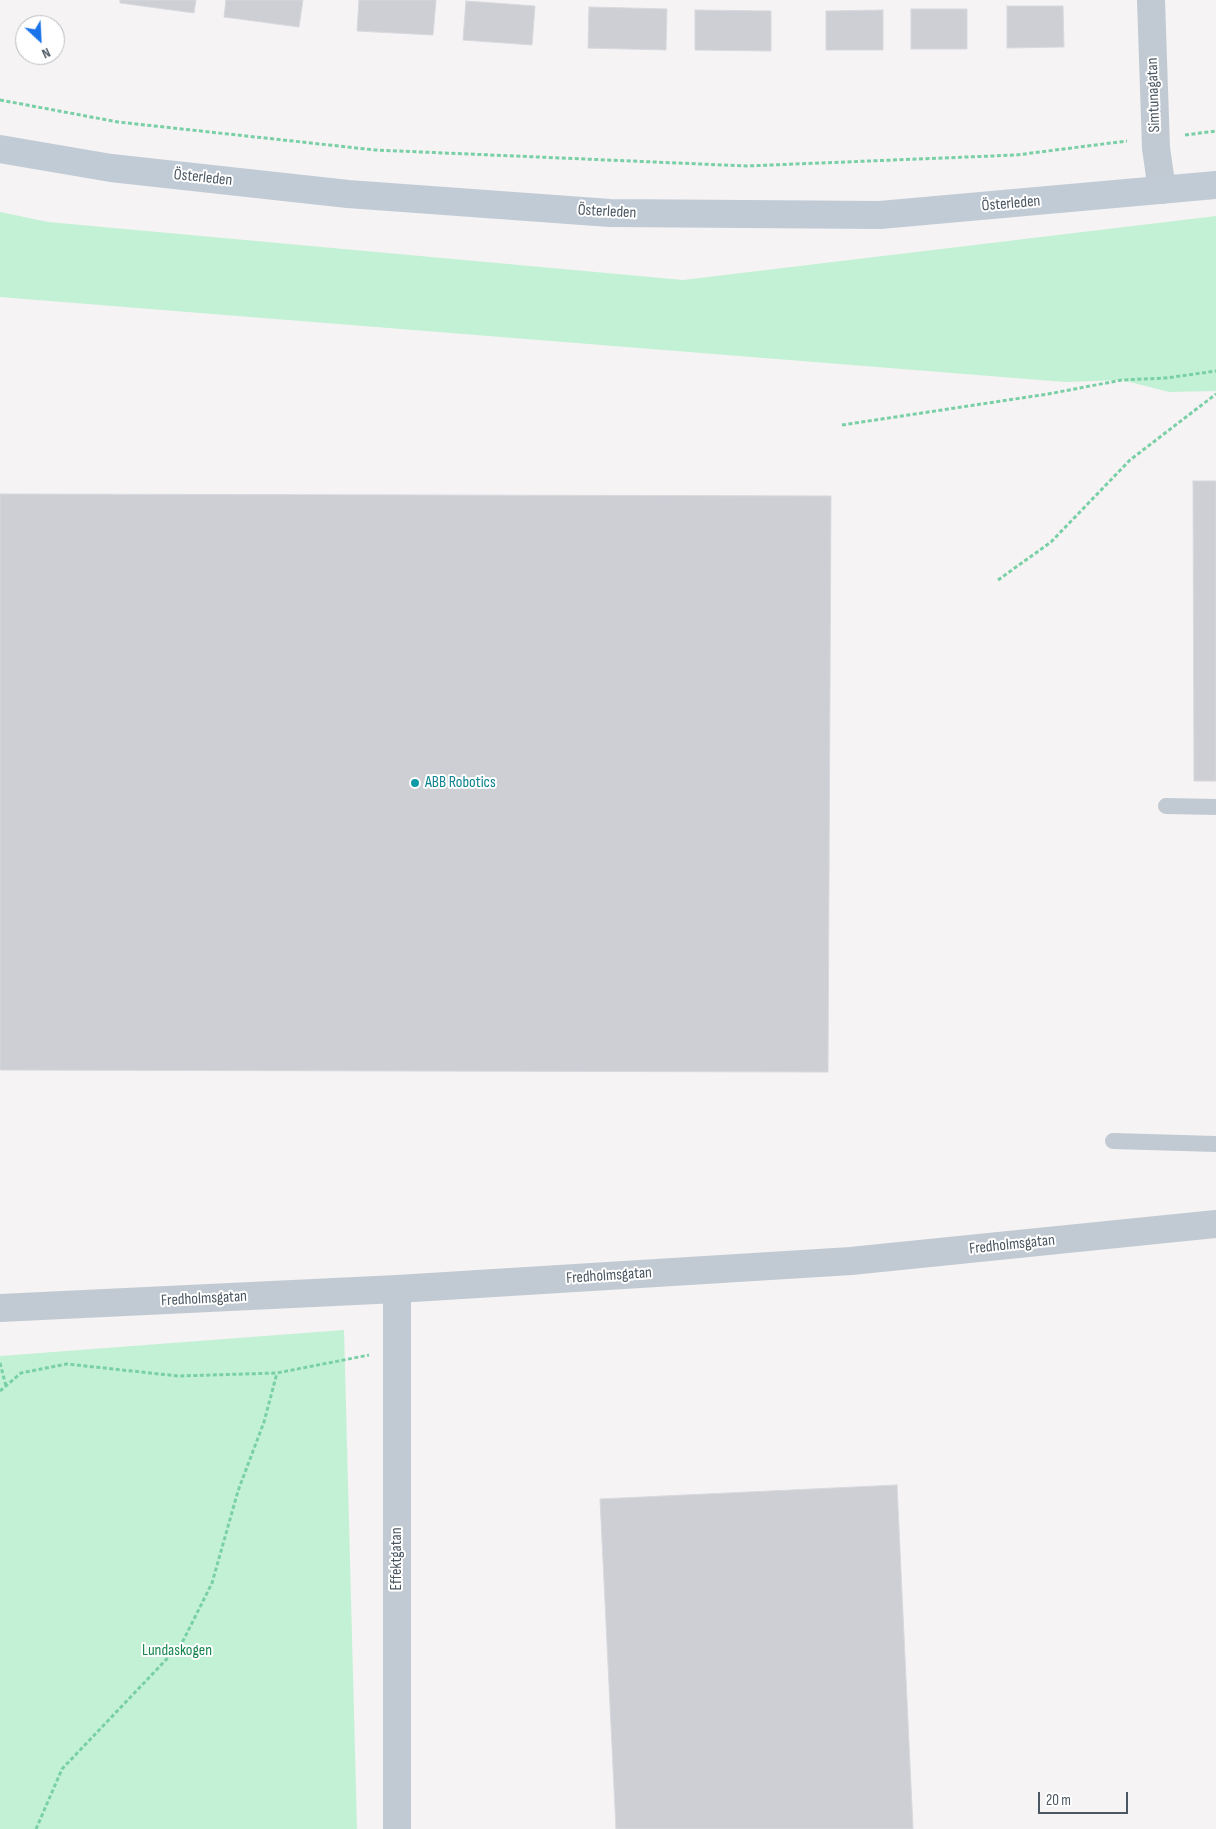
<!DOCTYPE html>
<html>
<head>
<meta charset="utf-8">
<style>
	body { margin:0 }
	#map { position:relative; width:1216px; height:1829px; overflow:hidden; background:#f5f3f3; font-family:"Sofia Sans Condensed",sans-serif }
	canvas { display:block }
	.north { position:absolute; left:15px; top:15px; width:50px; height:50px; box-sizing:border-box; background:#fff; border:1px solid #b7bbc0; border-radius:50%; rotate:155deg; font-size:14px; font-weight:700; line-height:20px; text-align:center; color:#4a5661 }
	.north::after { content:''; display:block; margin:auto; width:18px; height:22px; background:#1a73e8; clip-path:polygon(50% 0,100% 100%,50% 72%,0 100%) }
	.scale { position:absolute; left:1038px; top:1792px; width:90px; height:22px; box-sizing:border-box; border:2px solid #4a5661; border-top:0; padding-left:6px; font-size:15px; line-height:18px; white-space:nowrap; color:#4a5661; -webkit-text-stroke:4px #fff; paint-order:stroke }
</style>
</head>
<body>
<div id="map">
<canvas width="1216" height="1829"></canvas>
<div class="north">N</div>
<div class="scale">20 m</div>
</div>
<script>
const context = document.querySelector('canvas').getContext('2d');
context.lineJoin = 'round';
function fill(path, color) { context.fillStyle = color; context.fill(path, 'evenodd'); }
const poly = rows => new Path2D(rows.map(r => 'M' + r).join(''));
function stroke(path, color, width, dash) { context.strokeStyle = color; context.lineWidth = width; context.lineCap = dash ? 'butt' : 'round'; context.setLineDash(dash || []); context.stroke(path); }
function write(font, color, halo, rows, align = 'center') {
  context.font = font + ' "Sofia Sans Condensed",sans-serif'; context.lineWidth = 4; context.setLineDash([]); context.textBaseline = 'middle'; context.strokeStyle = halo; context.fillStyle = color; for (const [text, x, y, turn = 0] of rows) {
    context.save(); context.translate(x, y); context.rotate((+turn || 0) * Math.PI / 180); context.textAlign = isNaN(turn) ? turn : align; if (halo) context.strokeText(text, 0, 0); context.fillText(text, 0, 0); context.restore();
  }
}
fill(poly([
	[0,212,48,222,683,280,1216,216,1216,391,1169,392,1122,380,1065,382,0,297],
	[344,1330,357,1829,0,1829,0,1356]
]), '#c3f1d5');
const building = poly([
	[120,0,196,0,194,13,120,3,120,0],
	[226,0,303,0,299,27,224,17,226,0],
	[359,0,436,0,433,35,357,31,359,0],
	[466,1,535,6,532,45,463,40,466,1],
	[1007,6,1063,6,1064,47,1007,48,1007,6],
	[589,7,667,9,666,50,588,48,589,7],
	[911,9,967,9,967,49,911,49,911,9],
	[695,10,771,11,771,51,695,50,695,10],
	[883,10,883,50,826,50,826,11,883,10],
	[1193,481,1216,481,1216,781,1194,781,1193,481],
	[0,494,831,496,828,1072,0,1070,0,494],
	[897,1485,913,1829,616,1829,600,1499,897,1485]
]);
fill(building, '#cdcfd5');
stroke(building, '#d7d9de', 1);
stroke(poly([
	[0,100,118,122,375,150,747,166,1016,155,1127,141],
	[1185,135,1216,131],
	[842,425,1048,394,1122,380,1166,378,1216,371],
	[998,580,1051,542,1130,460,1216,394],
	[0,1363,6,1386],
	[0,1391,21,1373,67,1364,178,1376,277,1373,369,1355],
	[36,1829,62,1769,182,1643,212,1583,238,1491,264,1422,277,1373]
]), '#7ad0a6', 3, [4, 2.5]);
stroke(poly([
	[1166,806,1216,807],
	[1113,1141,1216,1144]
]), '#c1cad2', 16);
stroke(poly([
	[1151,0,1156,148,1162,190],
	[397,1289,397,1829],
	[0,1308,397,1289,851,1261,1216,1224]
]), '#c1cad2', 28);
stroke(poly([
	[0,149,111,168,348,194,610,213,880,215,1216,185]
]), '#c1cbd6', 28);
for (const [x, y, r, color] of [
	[415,783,5,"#0f9aa8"]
]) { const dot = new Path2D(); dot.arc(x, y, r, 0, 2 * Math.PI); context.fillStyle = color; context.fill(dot); stroke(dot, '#fff', 2); }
write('16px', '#4a5661', '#fff', [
	["Simtunagatan",1154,95,-92],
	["Österleden",203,178,6],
	["Österleden",1011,204,-5],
	["Österleden",607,212,3],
	["Fredholmsgatan",1012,1245,-6],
	["Fredholmsgatan",609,1276,-4],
	["Fredholmsgatan",204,1299,-3],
	["Effektgatan",397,1559,-90]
]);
write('16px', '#0d838f', '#fff', [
	["ABB Robotics",425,783]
], 'left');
write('16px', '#17864f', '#fff', [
	["Lundaskogen",177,1651]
]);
</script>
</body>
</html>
